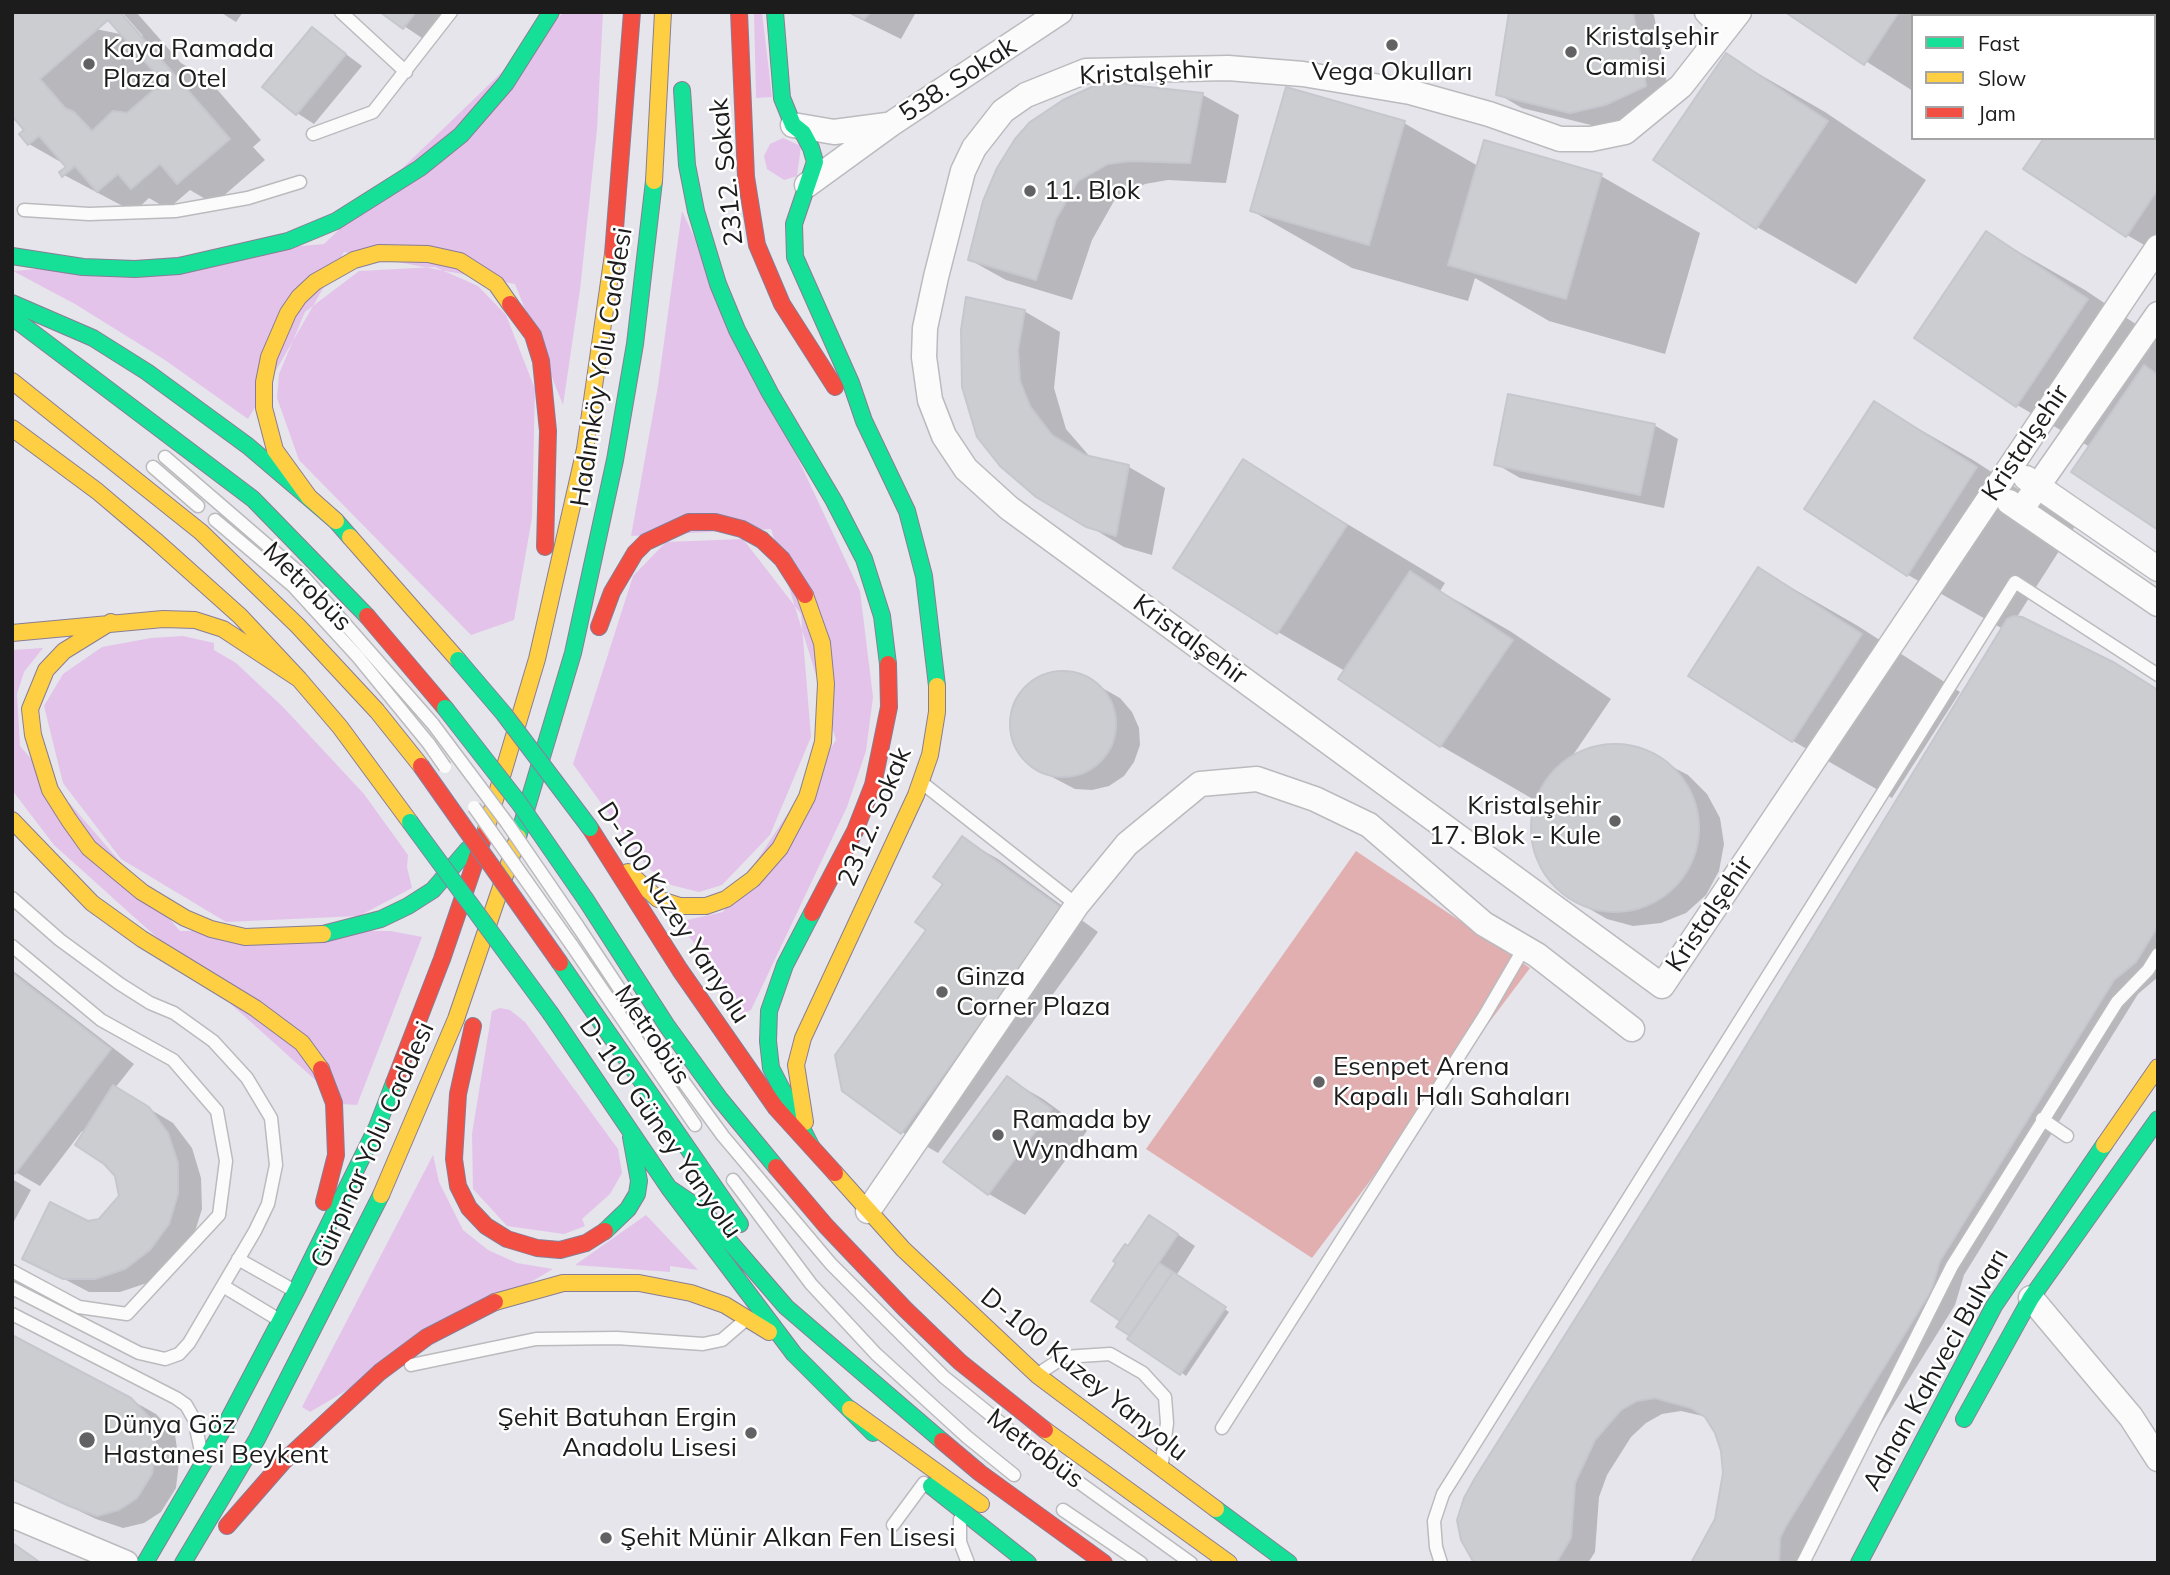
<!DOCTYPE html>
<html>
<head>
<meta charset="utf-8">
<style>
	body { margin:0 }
	#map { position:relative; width:2170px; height:1575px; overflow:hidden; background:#e5e5eb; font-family:Mulish,sans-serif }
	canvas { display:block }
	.frame { position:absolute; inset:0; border:14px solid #1c1c1c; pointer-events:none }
	.legend { position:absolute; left:1911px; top:14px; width:245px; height:126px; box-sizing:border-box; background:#fff; border:2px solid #a4a4a4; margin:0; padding:9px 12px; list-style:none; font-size:21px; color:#1c1c1c }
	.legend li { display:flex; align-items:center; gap:14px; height:35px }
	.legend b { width:35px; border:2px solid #a4a4a4 }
</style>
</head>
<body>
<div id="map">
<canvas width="2170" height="1575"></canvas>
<div class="frame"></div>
<ul class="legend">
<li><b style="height:9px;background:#16e098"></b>Fast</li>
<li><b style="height:9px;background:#ffcf43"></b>Slow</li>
<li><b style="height:9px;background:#f24e42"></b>Jam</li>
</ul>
</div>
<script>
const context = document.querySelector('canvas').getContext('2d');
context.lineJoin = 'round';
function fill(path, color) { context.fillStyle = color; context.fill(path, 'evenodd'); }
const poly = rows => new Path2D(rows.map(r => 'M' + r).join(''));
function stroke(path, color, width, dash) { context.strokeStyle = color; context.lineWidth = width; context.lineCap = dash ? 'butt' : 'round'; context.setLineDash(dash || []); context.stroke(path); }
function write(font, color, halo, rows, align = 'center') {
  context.font = font + ' Mulish,sans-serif'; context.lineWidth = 5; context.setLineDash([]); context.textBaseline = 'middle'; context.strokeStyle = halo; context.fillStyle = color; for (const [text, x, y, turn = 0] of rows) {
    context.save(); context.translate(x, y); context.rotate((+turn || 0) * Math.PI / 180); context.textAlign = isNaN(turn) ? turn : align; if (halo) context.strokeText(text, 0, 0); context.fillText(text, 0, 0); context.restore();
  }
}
fill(poly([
	[564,12,603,12,597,129,580,290,563,405,515,284,344,252,248,419,165,360,75,304,13,271,324,244],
	[754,12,762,12,772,97,756,98],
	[783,138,801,146,797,176,784,180,767,169,764,156,770,144],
	[682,211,860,591,873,697,866,751,847,807,751,1010,740,1015,692,940,681,930,687,920,723,912,836,740,771,529,631,536,658,386],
	[435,267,478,286,506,315,535,389,532,518,514,620,471,635,299,460,277,398,279,374,305,312,359,271],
	[743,539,801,614,811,737,770,835,722,885,699,892,671,885,647,867,573,764,633,576,666,542],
	[183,636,214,643,214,650,236,663,283,707,364,794,408,855,407,867,412,888,359,916,226,922,121,859,63,783,44,706,63,674,102,647,151,638],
	[43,648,24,672,17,694,20,746,180,931,391,931,422,937,357,1105,342,1104,54,845,12,790,12,650],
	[500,1008,510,1010,525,1022,618,1149,622,1173,610,1194,582,1219,585,1226,564,1234,507,1226,473,1189,472,1134,492,1011],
	[433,1155,439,1182,463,1230,488,1250,517,1263,553,1269,310,1412,302,1407],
	[646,1215,698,1270,670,1266,670,1272,575,1265]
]), '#e4c3ea');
fill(poly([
	[1356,851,1530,968,1312,1258,1146,1149]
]), '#e1afb0');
fill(poly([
	[12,12,140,38,143,36,122,12,136,12,181,63,208,79,261,140,253,147,265,160,214,204,190,190,168,209,149,198,134,212,64,175,66,165,29,144,26,130,12,117],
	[220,12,243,12,236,22],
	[383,12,442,12,422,38],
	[846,12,916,12,901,39],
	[1510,12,1649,12,1654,15,1670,100,1630,118,1595,126,1522,108,1498,94],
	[1788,12,2028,12,2034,16,1913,16,1913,91],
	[312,29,362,66,314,124,297,113],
	[1726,55,1825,112,1926,180,1856,284,1757,227],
	[1147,86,1203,95,1239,115,1226,183,1168,180,1145,184,1114,201,1092,240,1072,300,1006,280,970,260,1096,87],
	[2154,97,2158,99,2158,253,2127,235,2154,138],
	[1404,123,1478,166,1601,176,1700,233,1665,354,1549,321,1475,278,1468,301,1352,268,1252,211],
	[1986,233,2085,290,2158,339,2158,528,2090,447,2017,405],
	[1024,311,1060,332,1054,388,1066,429,1091,458,1129,467,1165,488,1152,555,1124,547,1087,525,978,437],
	[1874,403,1973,460,2075,526,2015,620,2158,692,2158,977,2138,994,1964,1275,1955,1305,1810,1539,1803,1563,1694,1563,1717,1520,1724,1473,1723,1450,1717,1432,1707,1417,1681,1411,1662,1414,1646,1423,1631,1437,1607,1475,1599,1497,1595,1552,1588,1563,1477,1563,1715,1101,2003,629,1908,575,1806,509],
	[1654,425,1678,439,1664,508,1520,478,1496,464],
	[1243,461,1445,583,1440,591,1510,631,1611,699,1569,761,1584,751,1611,746,1638,749,1688,775,1707,794,1720,818,1724,844,1719,871,1706,895,1686,913,1661,923,1633,926,1607,919,1581,904,1558,889,1542,867,1533,840,1534,813,1538,802,1441,746,1340,678,1345,671,1278,632],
	[1759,569,1858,626,1960,692,1892,798,1793,741],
	[1063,673,1079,676,1095,684,1120,698,1132,712,1139,728,1140,745,1134,762,1124,776,1109,786,1092,790,1075,789,1033,767,1021,756,1013,741,1011,725,1013,709,1021,694,1032,683,1047,675],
	[962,839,998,859,1098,932,938,1153,902,1132,928,929],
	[12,970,134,1064,115,1088,173,1123,192,1148,201,1178,202,1209,193,1238,150,1282,120,1292,89,1292,24,1258,88,1222,100,1220,121,1197,116,1175,82,1131,40,1186,12,1170],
	[1007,1078,1043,1099,1087,1131,1025,1215,989,1194,945,1162],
	[12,1179,31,1190,12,1225],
	[1167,1227,1195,1246,1176,1276,1229,1312,1186,1376,1132,1335,1123,1320,1093,1301,1129,1248],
	[131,1400,156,1414,175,1435,179,1462,176,1488,161,1512,144,1523,123,1528,96,1519,12,1479]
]), '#0003');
const building = poly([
	[12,12,120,12,230,139,177,184,160,164,131,189,118,174,97,192,75,166,62,177,59,172,66,167,39,136,28,145,19,134,24,130,12,116,12,12],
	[380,12,416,12,403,29,380,12],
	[849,12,871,12,864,19,849,12],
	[1509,12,1633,12,1646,86,1605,105,1570,113,1496,95,1509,12],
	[1785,12,1899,12,1864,65,1785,12],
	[108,20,163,82,127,113,113,111,92,131,74,112,65,108,40,79,108,20],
	[312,27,346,54,296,115,262,87,312,27],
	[1726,53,1828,121,1756,229,1653,160,1726,53],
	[1122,84,1203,93,1190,163,1130,161,1108,164,1078,181,1056,219,1036,280,968,260,983,201,997,168,1015,139,1030,122,1063,100,1096,85,1122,84],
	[1286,87,1405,121,1369,245,1250,211,1286,87],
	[2154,100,2158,103,2158,189,2126,237,2023,169,2044,138,2154,138,2154,100],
	[1484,140,1602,174,1566,299,1448,265,1484,140],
	[1986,231,2088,299,2016,407,1914,338,1986,231],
	[966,297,1025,310,1018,350,1020,381,1030,406,1052,435,1085,455,1129,465,1116,536,1086,527,1036,497,1000,466,977,437,962,387,961,330,966,297],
	[2144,365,2158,375,2158,530,2071,472,2144,365],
	[1508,394,1655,424,1640,495,1494,465,1508,394],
	[1874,401,1977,467,1907,576,1804,509,1874,401],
	[1243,459,1347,525,1277,634,1173,568,1243,459],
	[1758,567,1862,634,1792,742,1688,676,1758,567],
	[1410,571,1513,640,1440,747,1338,679,1410,571],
	[2014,616,2022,617,2115,663,2158,690,2158,926,2136,962,2114,980,1940,1261,1931,1291,1786,1526,1780,1538,1779,1563,1691,1563,1715,1519,1723,1473,1721,1451,1715,1433,1705,1417,1691,1408,1655,1398,1637,1401,1621,1410,1595,1440,1575,1483,1571,1538,1558,1560,1554,1563,1474,1563,1461,1540,1457,1520,1464,1498,1475,1478,1713,1100,2007,619,2014,616],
	'1010 724a53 53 0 1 1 106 0a53 53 0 1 1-106 0Z',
	'1531 828a84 84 0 1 1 168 0a84 84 0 1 1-168 0Z',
	[962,836,1064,910,901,1134,842,1091,835,1055,926,930,915,922,943,884,933,877,962,836],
	[12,973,111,1049,15,1174,12,1172,12,973],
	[1007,1076,1052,1109,988,1195,943,1162,1007,1076],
	[113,1085,149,1107,168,1133,178,1163,178,1194,169,1224,150,1250,125,1269,95,1279,63,1279,22,1259,50,1202,88,1221,99,1219,119,1196,115,1176,104,1164,75,1145,113,1085],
	[1149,1215,1178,1234,1120,1321,1091,1301,1116,1263,1113,1261,1125,1244,1128,1246,1149,1215],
	[1159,1263,1173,1272,1130,1336,1116,1327,1159,1263],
	[1173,1272,1226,1307,1180,1375,1127,1339,1173,1272],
	[12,1335,131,1398,151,1419,156,1447,152,1474,137,1498,119,1510,97,1516,69,1506,12,1479,12,1335],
	[14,1544,41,1563,12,1563,14,1544]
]);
fill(building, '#cccdd1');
stroke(building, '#c6c7ce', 2);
const lane = poly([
	[341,12,406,72],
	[313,134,373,112,451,12],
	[24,210,89,214,175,211,248,198,300,182],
	[165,457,303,576,433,724],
	[153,467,198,506],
	[215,520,293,586,358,657,429,744],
	[921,782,1077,905],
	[12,898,60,940,120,984,150,1003,174,1013,213,1041,247,1078,271,1118,276,1165,268,1204,255,1231,189,1343,179,1354,165,1359,139,1353,12,1288],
	[577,925,656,1044,723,1136,831,1264,944,1377,1034,1450,1191,1563],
	[571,944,695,1125],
	[12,946,101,1020,173,1060,217,1111,226,1161,219,1215,127,1314,79,1307,12,1271],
	[2042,1119,2067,1136],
	[733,1180,811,1284,876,1354,967,1437,1014,1475],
	[238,1259,293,1290],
	[223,1286,276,1318],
	[12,1314,176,1398,186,1405,194,1419,201,1451],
	[411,1365,536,1339,617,1338,703,1344,722,1340,743,1322],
	[1041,1372,1064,1357,1110,1354,1143,1373,1165,1397,1167,1423,1162,1462],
	[1222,1428,1485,1015,1524,948],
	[1063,1510,1141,1563],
	[960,1519,960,1542,968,1563],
	[893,1525,924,1483],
	[1441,1563,1436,1547,1434,1521,1443,1494,2015,582,2158,675],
	[1803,1563,1952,1266,2117,1002,2148,970,2158,954]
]);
const street = poly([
	[1707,12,1725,30],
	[1739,12,1681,86,1625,132,1591,139,1560,139,1489,114,1410,92,1303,74,1228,68,1086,71,1026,95,1003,111,974,148,963,171,936,277,925,328,924,357,930,400,944,436,966,469,1009,508,1662,986,2158,247],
	[793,125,834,132,887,125],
	[807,185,891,124,1060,12],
	[2026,478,2158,569],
	[2009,502,2158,604],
	[2021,510,2158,314],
	[868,1211,1077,905,1127,844,1200,784,1257,779,1315,799,1369,825,1484,924,1537,955,1632,1029],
	[2031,1298,2131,1417,2158,1459],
	[12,1515,126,1563]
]);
const fast = poly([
	[775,12,782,98,793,125,803,133,811,148,815,162,794,224,795,257,851,383,864,421,907,511,924,576,937,686],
	[682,90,687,165,696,211,718,284,737,330,770,393,834,501,864,559,882,616,888,664],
	[12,256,83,267,135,269,179,266,288,241,336,221,420,168,461,135,506,83,551,12],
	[12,303,93,338,147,372,248,446,336,521,350,537],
	[12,317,253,499,367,616],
	[518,837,573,653,615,460,635,344,654,181],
	[586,900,667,1026,720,1099,776,1167],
	[323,934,381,919,408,906,433,890,468,849],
	[560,963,740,1224],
	[551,1014,669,1188,794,1354,873,1433],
	[811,1146,771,1068,768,1041,769,1011,785,965,812,913],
	[669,1188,703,1211,786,1307,942,1441],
	[605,1231,628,1209,637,1194,639,1181,631,1137],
	[1964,1419,2031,1298,2158,1119],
	[931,1486,1028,1563],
	[1216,1509,1289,1563],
	[145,1563,225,1426,296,1291,377,1127,394,1083],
	[183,1563,257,1439,381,1195],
	[1859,1563,1994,1306,2104,1145]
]);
const slow = poly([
	[654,181,663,12],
	[12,381,201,532,298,626,377,711,421,766],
	[12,428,97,491,155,540,240,616,299,679],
	[336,521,309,497,275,450,264,408,264,382,269,357,288,313,299,297,315,282,354,260,379,253,428,254,460,261,496,284,510,304],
	[350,537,458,660],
	[111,622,64,651,46,670,30,709,33,735,50,790,69,820,89,848,142,892,185,918,211,929,245,937,323,934],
	[12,633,163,619,195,620,223,629,299,679,340,727,410,822],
	[12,820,92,903,142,939,255,1008,302,1043,321,1069],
	[485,833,537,659,585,449,613,254],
	[628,872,658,899,680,906,706,906,726,899,753,879,780,848,807,797,823,742,826,684,822,643,805,595],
	[805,1122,796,1065,803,1038,916,795,930,755,937,712,937,686],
	[2104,1145,2158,1067],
	[835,1173,903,1249,1037,1375,1216,1509],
	[381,1195,456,1019,518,837],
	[495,1302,563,1283,639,1283,691,1293,725,1305,769,1332],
	[850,1409,981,1504],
	[1045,1430,1229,1563]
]);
const jam = poly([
	[739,12,746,177,757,245,782,304,835,387],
	[613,254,632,12],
	[510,304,533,335,541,361,548,431,545,547],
	[367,616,445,708],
	[599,627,612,592,635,553,646,542,689,522,715,522,742,529,762,540,782,559,805,595],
	[590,828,680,970,776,1108,835,1173],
	[812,913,855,831,873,785,889,707,888,664],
	[473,1026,458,1094,454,1159,458,1186,469,1208,486,1226,507,1239,537,1248,560,1250,586,1243,605,1231],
	[321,1069,334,1103,336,1155,324,1202],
	[394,1083,442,959,485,833],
	[776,1167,826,1226,905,1309,960,1362,1045,1430],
	[942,1441,980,1473,1104,1563],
	[227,1526,283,1462,380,1372,427,1337,495,1302]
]);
stroke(lane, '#bbbbbe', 15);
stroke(street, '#bbbbbe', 27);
stroke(fast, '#897d95', 18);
stroke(slow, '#897d95', 18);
stroke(jam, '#897d95', 18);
stroke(lane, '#fbfbfc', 12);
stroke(street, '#fbfbfc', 24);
stroke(fast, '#16e098', 16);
stroke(slow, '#ffcf43', 16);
stroke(jam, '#f24e42', 16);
const laneBridge = poly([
	[433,724,507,823,577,925],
	[429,744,445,767],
	[474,807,571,944]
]);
const fastBridge = poly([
	[458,660,504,714,590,828],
	[445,708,519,803,586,900],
	[410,822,551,1014]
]);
const jamBridge = poly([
	[421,766,560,963]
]);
stroke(laneBridge, '#bbbbbe', 15, []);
stroke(fastBridge, '#8481a1', 18, []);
stroke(jamBridge, '#8481a1', 18, []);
stroke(laneBridge, '#fbfbfc', 12);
stroke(fastBridge, '#16e098', 16);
stroke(jamBridge, '#f24e42', 16);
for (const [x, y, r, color] of [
	[1392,45,7,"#626264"],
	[1571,52,7,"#626264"],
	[89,64,7,"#626264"],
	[1030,191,7,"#626264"],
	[1615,821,7,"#626264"],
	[942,992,7,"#626264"],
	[1319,1082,7,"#626264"],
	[998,1135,7,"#626264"],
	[751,1433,7,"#626264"],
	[87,1440,9,"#626264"],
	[606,1538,7,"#626264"]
]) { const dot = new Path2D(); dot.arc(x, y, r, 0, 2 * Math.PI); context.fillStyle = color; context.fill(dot); stroke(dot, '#fff', 2.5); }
write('26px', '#1c1c1c', '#fff', [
	["Kristalşehir",1585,37],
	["Camisi",1585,67],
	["Kaya Ramada",103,49],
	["Plaza Otel",103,79],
	["Vega Okulları",1392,72,"center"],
	["11. Blok",1044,191],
	["Kristalşehir",1601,806,"right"],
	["17. Blok - Kule",1601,836,"right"],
	["Ginza",956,977],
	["Corner Plaza",956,1007],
	["Esenpet Arena",1333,1067],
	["Kapalı Halı Sahaları",1333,1097],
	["Ramada by",1012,1120],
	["Wyndham",1012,1150],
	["Şehit Batuhan Ergin",737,1418,"right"],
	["Anadolu Lisesi",737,1448,"right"],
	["Dünya Göz",103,1425],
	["Hastanesi Beykent",103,1455],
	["Şehit Münir Alkan Fen Lisesi",620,1538]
], 'left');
write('26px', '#1c1c1c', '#fff', [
	["Kristalşehir",1146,73,-3],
	["538. Sokak",958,80,-33],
	["2312. Sokak",727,172,-96],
	["Hadımköy Yolu Caddesi",602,367,-81],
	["Kristalşehir",2026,443,-56],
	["Metrobüs",307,587,45],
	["Kristalşehir",1190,640,36],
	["2312. Sokak",875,817,-67],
	["D-100 Kuzey Yanyolu",673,913,57],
	["Kristalşehir",1710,914,-56],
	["Metrobüs",652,1035,56],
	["D-100 Güney Yanyolu",660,1128,55],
	["Gürpınar Yolu Caddesi",373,1145,-66],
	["Adnan Kahveci Bulvarı",1936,1370,-61],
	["D-100 Kuzey Yanyolu",1084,1375,39],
	["Metrobüs",1035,1449,37]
]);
</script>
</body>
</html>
